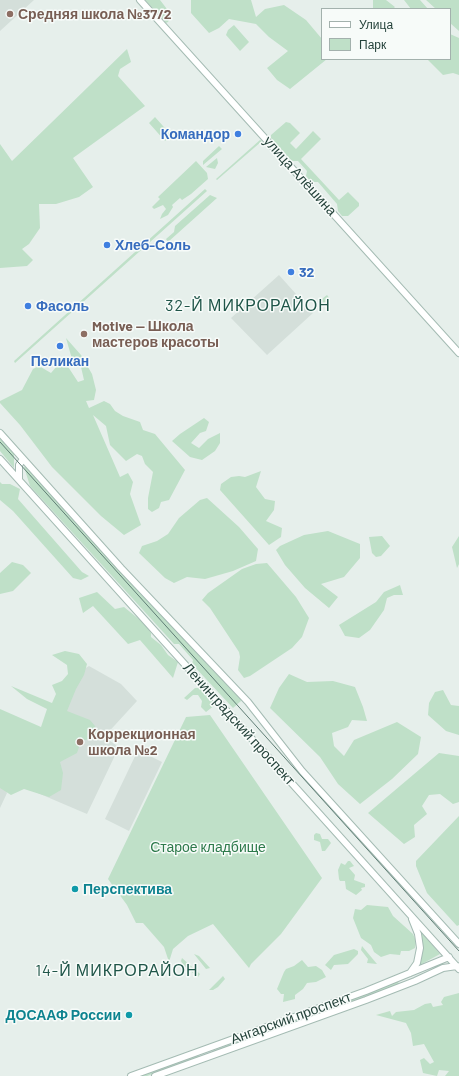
<!DOCTYPE html>
<meta charset="utf-8">
<style>
body{margin:0}
#map{position:relative;width:459px;height:1076px;overflow:hidden;background:#e6efeb;font-family:Barlow,sans-serif}
canvas{display:block}
.legend{position:absolute;left:321px;top:8px;width:130px;height:52px;box-sizing:border-box;background:#f7fbf9;border:1px solid #a3b1ad;margin:0;padding:5px 7px;list-style:none;font-size:12px;color:#24423a}
.legend li{display:flex;align-items:center;gap:8px;height:20px}
.legend b{width:20px;border:1px solid #a3b1ad}
</style>
<div id="map">
<canvas width="459" height="1076"></canvas>
<ul class="legend">
<li><b style="height:5px;background:#fff"></b>Улица</li>
<li><b style="height:11px;background:#bfe0c8"></b>Парк</li>
</ul>
</div>
<script>
const ctx = document.querySelector('canvas').getContext('2d');
ctx.lineJoin = 'round';
function paint(path, color) { ctx.fillStyle = color; ctx.fill(path, 'evenodd'); }
const shape = rows => new Path2D(rows.map(r => 'M' + r).join(''));
function trace(path, color, width, dash) { ctx.strokeStyle = color; ctx.lineWidth = width; ctx.lineCap = dash ? 'butt' : 'round'; ctx.setLineDash(dash || []); ctx.stroke(path); }
function label(font, color, halo, rows, align = 'center') {
  ctx.font = font + ' Barlow,sans-serif'; ctx.lineWidth = 3; ctx.setLineDash([]); ctx.textBaseline = 'middle'; ctx.strokeStyle = halo; ctx.fillStyle = color; for (const [text, x, y, turn = 0] of rows) {
    ctx.save(); ctx.translate(x, y); ctx.rotate((+turn || 0) * Math.PI / 180); ctx.textAlign = isNaN(turn) ? turn : align; if (halo) ctx.strokeText(text, 0, 0); ctx.fillText(text, 0, 0); ctx.restore();
  }
}
const built = shape([
 [0,0,34,0,0,31],
 [279,275,313,313,267,355,231,318],
 [89,666,121,684,137,701,104,737,119,747,87,814,26,788,81,671],
 [138,750,162,762,129,831,105,819],
 [0,778,7,793,0,808]
]);
const green = shape([
 [145,0,160,0,170,13,170,18,168,22,166,23],
 [191,0,251,0,256,17,265,9,284,5,306,20,322,39,322,59,327,59,290,89,277,80,267,68,288,51,269,37,256,24,229,19,219,28,209,33,191,13],
 [373,0,386,0,395,7,393,9,373,9],
 [404,0,420,0,428,9,411,9],
 [426,0,459,0,459,31,450,23,450,9,436,9],
 [234,25,249,42,240,51,226,35,228,30],
 [450,34,459,38,459,75,453,73,443,75,427,59,450,59],
 [127,49,131,62,120,69,118,76,145,106,73,158,93,187,79,197,56,204,39,204,40,228,29,244,22,249,33,260,27,266,0,268,0,144,12,161],
 [155,117,171,135,165,141,149,123],
 [286,122,290,123,300,133,290,143,296,149,313,131,321,139,301,159,339,200,348,192,359,203,359,206,348,216,342,216,338,211,337,204,318,182,311,182,306,176,307,171,298,161,292,161,271,138,271,135],
 [260,140,262,141,217,180,216,179],
 [219,146,222,149,203,165,203,161],
 [217,158,218,163,215,169,206,167],
 [196,161,207,173,208,179,191,194,182,200,180,198,172,205,173,207,168,215,160,219,162,214,166,209,163,205,154,209,152,207,160,199,158,197],
 [205,189,207,191,15,363,14,361],
 [210,195,217,198,168,242,166,239,174,232,175,226],
 [327,295,330,299,322,306,318,302],
 [66,338,81,355,92,374,96,390,94,400,86,401,89,408,104,401,110,404,115,411,123,416,140,422,143,430,155,434,185,470,169,500,161,502,159,508,152,512,148,509,148,498,153,472,145,464,142,456,137,454,126,461,110,445,106,426,93,415,120,477,128,473,133,482,130,494,141,525,124,535,101,516,52,467,20,425,0,403,0,401,22,390,33,369,39,366,51,373,63,359,78,382,84,380,81,367,72,359],
 [204,418,209,422,206,431,200,433,191,443,199,448,208,439,220,433,220,443,215,451,202,460,190,457,172,441,180,434],
 [0,437,14,453,14,468,0,451],
 [26,465,96,545,240,698,241,701,233,708,192,664,193,660,179,644,174,644,30,486,24,467],
 [261,471,256,487,265,499,275,501,274,510,266,521,282,528,281,537,269,545,220,490,221,484,231,477,239,476,245,477],
 [0,482,2,484,10,484,20,489,18,499,82,572,89,576,81,580,73,578,13,511,0,500],
 [207,498,239,527,258,549,256,561,233,571,205,579,187,577,174,583,165,578,139,553,142,546,157,541,168,534,179,518,200,500],
 [328,531,360,544,360,558,344,577,321,584,338,597,329,608,305,588,285,565,276,550,280,546,304,535],
 [382,536,390,546,381,556,376,557,372,553,369,537],
 [459,536,459,564,457,568,452,547],
 [12,562,23,565,31,573,13,591,0,594,0,573],
 [267,563,296,597,309,618,302,637,292,648,250,676,244,678,238,670,240,657,239,652,210,608,202,600,208,593,242,569,256,564],
 [400,585,403,595,394,595,387,598,384,610,370,630,359,638,345,636,339,625,376,602,384,592],
 [97,592,115,609,124,607,145,624,151,633,151,637,161,645,168,655,178,662,173,678,140,640,128,644,93,606,83,613,79,598],
 [65,651,79,654,87,664,84,675,76,689,67,711,90,720,95,726,98,737,81,741,77,753,60,762,63,773,61,790,49,797,24,789,11,795,0,788,0,709,41,727,47,709,27,699,11,686,52,703,56,694,52,685,62,681,68,674,67,665,52,655],
 [289,674,307,682,333,681,355,687,363,707,367,721,352,720,348,727,332,733,334,746,344,756,354,740,397,722,421,737,418,754,392,779,360,804,338,784,320,757,270,708,279,688],
 [195,688,200,688,215,705,206,712,201,707,202,701,198,695,193,695,187,700,184,698],
 [443,690,451,705,459,706,459,735,446,731,428,715,429,703,435,692],
 [210,715,322,878,281,934,251,964,249,968,213,924,188,936,173,949,169,962,164,947,143,923,136,923,127,905,108,879,186,717],
 [439,753,459,756,459,802,453,804,440,794,429,795,422,806,427,814,414,825,415,837,404,844,368,813],
 [459,816,459,925,457,926,427,893,416,866,416,861],
 [316,833,320,834,322,839,328,839,331,843,325,851,322,851,320,842,314,840,314,835],
 [348,861,350,861,354,866,349,868,355,875,354,880,365,884,365,887,361,888,362,890,356,895,346,889,345,881,340,881,339,879,338,870,341,863,345,865],
 [367,905,388,907,393,916,413,934,416,941,415,948,409,951,401,951,400,955,390,954,381,957,374,952,371,945,361,938,353,918,355,909,361,910],
 [421,932,440,954,420,965,423,951],
 [362,946,377,964,367,963,368,959,361,950],
 [354,949,358,951,358,954,348,964,334,965,331,970,325,965,334,955],
 [194,954,199,956,210,968,206,969],
 [182,958,200,974,198,977,184,966,181,961],
 [302,960,308,967,316,966,322,970,326,977,316,982,307,983,303,989,295,995,295,999,283,1002,284,994,281,994,277,989,284,972,286,969,294,966],
 [223,976,225,979,218,987,213,990,209,990],
 [398,981,399,985,212,1052,212,1051],
 [459,993,459,1076,445,1076,449,1071,439,1070,437,1076,423,1073,420,1060,424,1058,430,1064,434,1062,424,1044,413,1046,411,1033,406,1023,376,1015,390,1011,392,1016,396,1012,414,1010,425,1004,431,1003,433,1007,443,1005,441,1002,444,997],
 [198,1055,199,1057,147,1076,140,1076]
]);
const secondary = shape([
 [140,0,459,353],
 [0,433,121,568,248,702,302,771,459,944],
 [0,459,459,969],
 [19,480,19,465,23,459],
 [410,973,417,963,420,948,418,934,412,919],
 [131,1076,366,991,449,957],
 [155,1076,366,1000,415,981,443,968,457,966]
]);
const tram = shape([
 [0,442,459,951]
]);
const markers = [
 [10,14,4,"#8d6e63"],
 [238,134,4,"#3f7fe0"],
 [107,245,4,"#3f7fe0"],
 [291,272,4,"#3f7fe0"],
 [28,306,4,"#3f7fe0"],
 [84,334,4,"#8d6e63"],
 [60,346,4,"#3f7fe0"],
 [80,742,4,"#8d6e63"],
 [75,889,4,"#0f9aa8"],
 [129,1015,4,"#0f9aa8"]
];
const educationNames = [
 ["Средняя школа №37/2",18,14],
 ["Motive — Школа",92,326],
 ["мастеров красоты",92,342],
 ["Коррекционная",88,734],
 ["школа №2",88,750]
];
const shopNames = [
 ["Командор",230,134,"right"],
 ["Хлеб-Соль",115,245],
 ["32",299,272],
 ["Фасоль",36,306],
 ["Пеликан",60,361,"center"]
];
const streetNames = [
 ["улица Алёшина",300,176,48],
 ["Ленинградский проспект",239,724,48],
 ["Ангарский проспект",291,1018,-20]
];
const parkNames = [
 ["Старое кладбище",208,847]
];
const cultureNames = [
 ["Перспектива",83,889],
 ["ДОСААФ России",121,1015,"right"]
];
const quarterNames = [
 ["32-Й МИКРОРАЙОН",248,306],
 ["14-Й МИКРОРАЙОН",117,971]
];
paint(built, '#d4dfda');
paint(green, '#bfe0c8');
trace(secondary, '#a4bbb3', 8);
trace(secondary, '#fff', 6);
trace(tram, '#5f7d75', 1);
for (const [x, y, r, color] of markers) { const dot = new Path2D(); dot.arc(x, y, r, 0, 2 * Math.PI); ctx.fillStyle = color; ctx.fill(dot); trace(dot, '#f7fbf9', 1.5); }
label('bold 14px', '#785e54', '#f7fbf9', educationNames, 'left');
label('bold 14px', '#366cbe', '#f7fbf9', shopNames, 'left');
label('14px', '#24423a', '#f7fbf9', streetNames);
label('14px', '#2d7a4b', '#f7fbf9', parkNames);
label('bold 14px', '#0d838f', '#f7fbf9', cultureNames, 'left');
ctx.letterSpacing = '1px';
label('16px', '#1f5548', '#f7fbf9', quarterNames);
ctx.letterSpacing = '0px';
</script>
